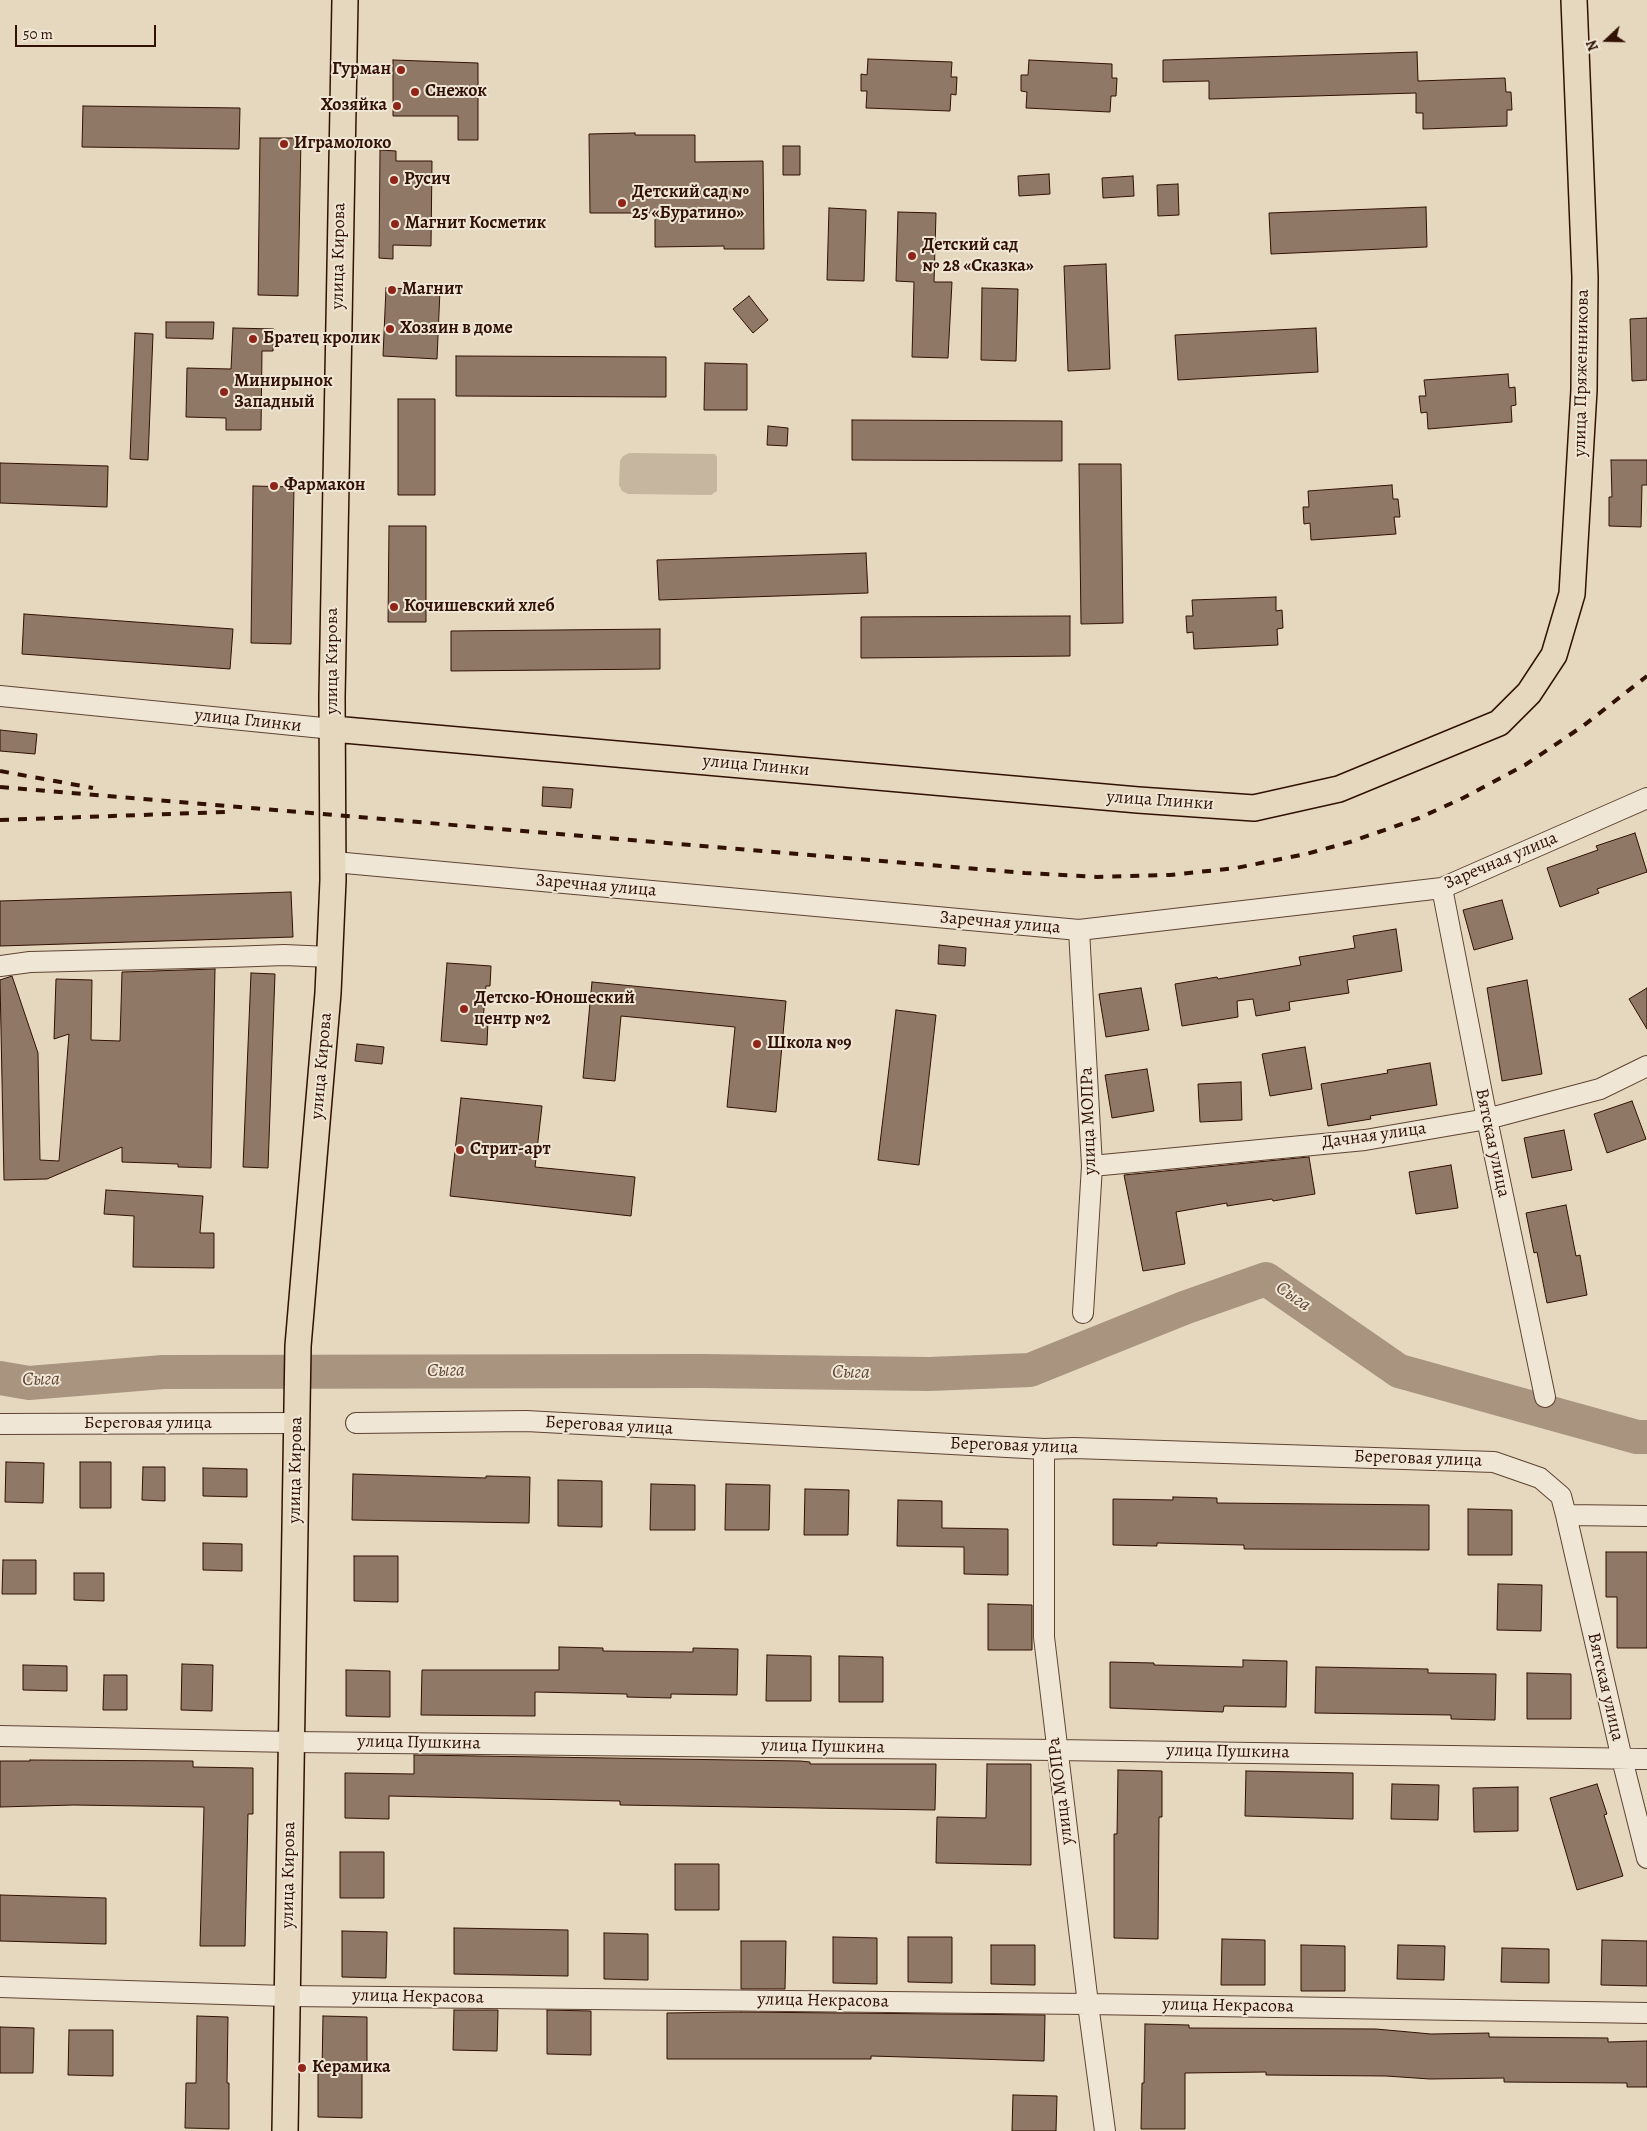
<!DOCTYPE html>
<meta charset="utf-8">
<style>
body{margin:0}
#map{position:relative;width:1647px;height:2131px;overflow:hidden;background:#e6d8bf;font-family:Alegreya,serif}
canvas{display:block}
.north{position:absolute;left:1582px;top:15px;width:50px;height:50px;-webkit-text-stroke:4px #efe6d5;paint-order:stroke;rotate:249deg;font-size:14px;font-weight:700;line-height:20px;text-align:center;color:#311103}
.north::after{content:'';display:block;margin:auto;width:18px;height:22px;background:#311103;clip-path:polygon(50% 0,100% 100%,50% 72%,0 100%)}
.scale{position:absolute;left:15px;top:25px;width:141px;height:22px;box-sizing:border-box;border:2px solid #311103;border-top:0;padding-left:6px;font-size:15px;line-height:18px;white-space:nowrap;color:#311103;-webkit-text-stroke:4px #efe6d5;paint-order:stroke}
</style>
<div id="map">
<canvas width="1647" height="2131"></canvas>
<div class="north">N</div>
<div class="scale">50 m</div>
</div>
<script>
const ctx = document.querySelector('canvas').getContext('2d');
ctx.lineJoin = 'round';
function paint(path, color) { ctx.fillStyle = color; ctx.fill(path, 'evenodd'); }
const shape = rows => new Path2D(rows.map(r => 'M' + r).join(''));
function trace(path, color, width, dash) { ctx.strokeStyle = color; ctx.lineWidth = width; ctx.lineCap = dash ? 'butt' : 'round'; ctx.setLineDash(dash || []); ctx.stroke(path); }
function label(font, color, halo, rows, align = 'center') {
  ctx.font = font + ' Alegreya,serif'; ctx.lineWidth = 4; ctx.setLineDash([]); ctx.textBaseline = 'middle'; ctx.strokeStyle = halo; ctx.fillStyle = color; for (const [text, x, y, turn = 0] of rows) {
    ctx.save(); ctx.translate(x, y); ctx.rotate((+turn || 0) * Math.PI / 180); ctx.textAlign = isNaN(turn) ? turn : align; if (halo) ctx.strokeText(text, 0, 0); ctx.fillText(text, 0, 0); ctx.restore();
  }
}
const green = shape([
 [629,453,715,454,717,457,717,491,711,495,628,494,622,491,619,485,620,461,623,456]
]);
const river = shape([
 [0,1378,29,1383,163,1372,703,1371,929,1374,1030,1370,1184,1308,1266,1279,1399,1371,1637,1437,1647,1437]
]);
const building = shape([
 [1417,52,1418,81,1505,78,1506,92,1511,92,1512,110,1507,110,1507,126,1423,129,1423,113,1416,113,1416,93,1209,99,1209,81,1163,82,1163,60,1417,52],
 [868,59,952,62,951,77,957,77,956,95,951,94,950,111,866,108,867,91,861,91,861,74,867,75,868,59],
 [393,60,478,63,478,140,458,140,458,116,393,116,393,60],
 [1029,60,1112,64,1112,78,1117,78,1116,96,1111,96,1110,112,1026,108,1027,92,1021,91,1021,75,1028,75,1029,60],
 [83,106,240,108,239,149,82,147,83,106],
 [635,133,635,135,695,135,695,162,763,161,764,249,724,249,724,246,655,247,655,213,590,213,589,134,635,133],
 [260,138,301,138,298,296,258,295,260,138],
 [783,146,800,146,800,175,783,175,783,146],
 [380,150,396,151,396,161,432,161,431,246,393,245,393,259,379,258,380,150],
 [1049,174,1050,194,1019,196,1018,176,1049,174],
 [1133,176,1134,196,1103,198,1102,178,1133,176],
 [1178,184,1179,215,1158,216,1157,185,1178,184],
 [1426,207,1427,247,1271,254,1269,213,1426,207],
 [829,208,866,210,864,281,827,280,829,208],
 [898,212,936,213,934,282,952,282,948,358,912,357,914,282,896,281,898,212],
 [1106,264,1110,369,1068,371,1064,266,1106,264],
 [386,288,440,290,437,359,383,356,386,288],
 [982,288,1018,289,1016,361,981,360,982,288],
 [749,296,768,320,753,333,733,309,749,296],
 [1647,318,1647,380,1632,381,1630,319,1647,318],
 [166,322,214,322,213,339,166,338,166,322],
 [233,328,274,329,273,351,262,351,261,430,226,430,226,418,186,417,187,368,231,369,233,328],
 [1316,328,1318,372,1178,380,1175,335,1316,328],
 [135,333,153,334,148,460,130,459,135,333],
 [456,356,666,357,666,397,456,396,456,356],
 [705,363,747,364,747,410,704,410,705,363],
 [1508,374,1509,388,1515,387,1516,405,1511,406,1512,422,1428,429,1427,412,1421,413,1419,396,1426,396,1424,380,1508,374],
 [398,399,435,399,435,495,398,495,398,399],
 [852,420,1062,421,1062,461,852,460,852,420],
 [768,426,788,428,787,446,767,445,768,426],
 [1611,460,1647,460,1647,485,1642,485,1641,527,1609,526,1609,497,1612,497,1611,460],
 [0,463,108,466,107,507,0,503,0,463],
 [1079,464,1121,464,1123,623,1081,624,1079,464],
 [1392,485,1393,499,1398,499,1400,517,1394,517,1396,534,1311,540,1310,523,1304,524,1303,507,1309,507,1308,491,1392,485],
 [253,486,294,487,291,644,251,643,253,486],
 [389,526,426,526,426,622,388,622,389,526],
 [866,553,868,593,659,600,657,560,866,553],
 [1276,597,1276,611,1282,610,1283,628,1277,629,1278,645,1194,649,1193,632,1187,633,1186,616,1193,616,1192,600,1276,597],
 [24,614,233,629,230,669,22,654,24,614],
 [1070,616,1070,656,861,658,861,617,1070,616],
 [660,629,660,669,451,671,451,631,660,629],
 [0,730,37,734,35,754,0,751,0,730],
 [543,787,573,789,571,808,542,806,543,787],
 [1635,833,1647,872,1597,889,1599,893,1560,907,1547,868,1598,850,1596,846,1635,833],
 [291,892,293,937,0,946,0,901,291,892],
 [1502,900,1513,939,1474,950,1463,910,1502,900],
 [1396,929,1402,971,1347,980,1349,993,1289,1002,1290,1010,1256,1016,1253,999,1237,1001,1238,1017,1182,1026,1175,984,1217,977,1218,979,1301,965,1299,957,1355,948,1353,936,1396,929],
 [939,945,966,948,965,966,938,964,939,945],
 [447,963,491,966,490,986,486,986,483,1020,488,1020,487,1045,441,1041,447,963],
 [215,969,211,1168,178,1167,178,1164,122,1162,122,1147,47,1179,4,1180,0,980,12,976,38,1053,40,1160,59,1161,69,1034,54,1039,56,979,92,980,91,1040,120,1041,122,972,215,969],
 [251,973,275,974,268,1168,243,1167,251,973],
 [1527,980,1542,1074,1502,1081,1487,988,1527,980],
 [592,982,786,1001,776,1112,727,1107,735,1027,621,1016,615,1081,583,1078,592,982],
 [1141,988,1149,1030,1106,1037,1099,994,1141,988],
 [1647,988,1647,1029,1629,999,1647,988],
 [896,1010,936,1015,919,1165,878,1160,896,1010],
 [357,1044,384,1047,382,1064,355,1061,357,1044],
 [1305,1047,1312,1089,1270,1096,1262,1054,1305,1047],
 [1430,1063,1437,1105,1370,1116,1371,1119,1328,1126,1321,1084,1388,1073,1387,1070,1430,1063],
 [1147,1069,1154,1111,1112,1118,1105,1075,1147,1069],
 [1241,1082,1242,1120,1200,1122,1198,1084,1241,1082],
 [461,1098,542,1106,535,1167,635,1177,631,1216,450,1196,461,1098],
 [1632,1101,1646,1139,1607,1153,1594,1114,1632,1101],
 [1564,1130,1572,1170,1532,1178,1524,1138,1564,1130],
 [1309,1157,1315,1194,1273,1201,1272,1199,1227,1206,1227,1203,1176,1212,1185,1264,1143,1271,1124,1175,1309,1157],
 [1451,1165,1458,1208,1416,1214,1409,1172,1451,1165],
 [106,1190,203,1196,200,1233,214,1233,214,1268,133,1267,134,1216,104,1214,106,1190],
 [1566,1205,1576,1256,1580,1255,1587,1295,1547,1303,1537,1252,1534,1253,1526,1213,1566,1205],
 [6,1462,44,1463,43,1503,5,1502,6,1462],
 [80,1462,111,1462,111,1508,80,1508,80,1462],
 [143,1467,165,1467,165,1501,142,1500,143,1467],
 [203,1468,247,1469,247,1497,203,1496,203,1468],
 [353,1474,486,1478,486,1476,530,1477,529,1523,352,1520,353,1474],
 [558,1480,602,1481,602,1527,558,1526,558,1480],
 [651,1484,695,1485,695,1530,650,1530,651,1484],
 [726,1484,770,1485,769,1530,725,1530,726,1484],
 [805,1489,849,1490,848,1535,804,1535,805,1489],
 [1173,1497,1217,1498,1217,1503,1429,1505,1429,1550,1244,1549,1244,1545,1157,1543,1157,1546,1113,1545,1113,1499,1173,1500,1173,1497],
 [898,1500,942,1501,942,1528,1008,1529,1008,1575,964,1574,964,1547,897,1546,898,1500],
 [1468,1509,1512,1510,1512,1555,1468,1555,1468,1509],
 [203,1543,242,1544,242,1571,203,1570,203,1543],
 [1606,1552,1647,1552,1647,1648,1617,1648,1617,1597,1606,1597,1606,1552],
 [354,1556,398,1556,398,1602,354,1601,354,1556],
 [3,1560,36,1560,36,1594,2,1594,3,1560],
 [74,1573,104,1573,104,1601,74,1600,74,1573],
 [1498,1584,1542,1585,1541,1631,1497,1630,1498,1584],
 [988,1604,1032,1605,1032,1650,988,1650,988,1604],
 [559,1647,603,1648,603,1651,693,1652,693,1648,738,1649,737,1695,671,1694,671,1698,627,1697,627,1694,535,1692,535,1716,421,1715,422,1670,559,1670,559,1647],
 [767,1655,811,1656,811,1701,766,1701,767,1655],
 [839,1656,883,1657,883,1702,839,1702,839,1656],
 [1243,1660,1287,1661,1286,1707,1224,1706,1223,1712,1110,1708,1110,1662,1154,1663,1154,1665,1243,1667,1243,1660],
 [182,1664,213,1665,212,1711,181,1710,182,1664],
 [23,1665,67,1666,67,1691,23,1690,23,1665],
 [1316,1667,1428,1669,1428,1673,1496,1674,1495,1720,1451,1719,1451,1715,1315,1713,1316,1667],
 [346,1670,390,1671,390,1717,346,1716,346,1670],
 [1527,1673,1571,1674,1571,1719,1527,1719,1527,1673],
 [104,1675,127,1675,127,1710,103,1710,104,1675],
 [414,1755,800,1761,810,1762,810,1764,936,1764,935,1810,620,1805,620,1801,389,1796,389,1819,345,1818,345,1773,414,1774,414,1755],
 [30,1760,193,1761,193,1767,253,1768,253,1814,248,1814,245,1946,200,1946,204,1807,74,1805,0,1807,0,1761,30,1761,30,1760],
 [987,1764,1031,1764,1031,1865,936,1863,937,1817,986,1818,987,1764],
 [1118,1770,1162,1771,1162,1817,1159,1817,1158,1939,1114,1938,1114,1834,1117,1834,1118,1770],
 [1246,1771,1353,1773,1353,1819,1245,1816,1246,1771],
 [1392,1784,1439,1785,1438,1820,1391,1819,1392,1784],
 [1597,1784,1607,1814,1604,1815,1623,1876,1577,1890,1550,1798,1597,1784],
 [1518,1787,1518,1831,1474,1832,1473,1788,1518,1787],
 [340,1852,384,1852,384,1898,340,1898,340,1852],
 [675,1864,719,1864,719,1910,675,1910,675,1864],
 [0,1895,106,1898,106,1944,0,1941,0,1895],
 [454,1928,568,1930,568,1976,454,1974,454,1928],
 [342,1931,387,1932,386,1978,342,1977,342,1931],
 [604,1933,648,1934,648,1980,604,1979,604,1933],
 [833,1937,877,1938,877,1984,833,1983,833,1937],
 [908,1937,952,1937,952,1983,908,1982,908,1937],
 [1222,1939,1265,1940,1265,1985,1221,1985,1222,1939],
 [1602,1940,1647,1941,1647,1986,1601,1985,1602,1940],
 [741,1941,786,1941,785,1989,741,1989,741,1941],
 [991,1945,1035,1945,1035,1985,991,1984,991,1945],
 [1301,1945,1345,1946,1345,1991,1301,1991,1301,1945],
 [1398,1945,1445,1946,1444,1980,1397,1979,1398,1945],
 [1502,1948,1549,1949,1549,1983,1501,1982,1502,1948],
 [454,2010,498,2010,497,2051,453,2050,454,2010],
 [547,2010,591,2011,591,2055,547,2054,547,2010],
 [741,2012,1045,2015,1044,2061,871,2056,871,2059,667,2059,667,2013,741,2012],
 [197,2016,228,2017,227,2083,229,2083,229,2129,185,2128,186,2083,196,2083,197,2016],
 [323,2016,367,2017,367,2063,362,2063,362,2118,318,2117,318,2071,322,2071,323,2016],
 [1145,2024,1189,2025,1189,2028,1376,2029,1431,2034,1489,2033,1489,2037,1608,2038,1608,2042,1647,2041,1647,2087,1627,2087,1627,2083,1504,2082,1504,2078,1430,2079,1386,2076,1266,2075,1266,2072,1185,2073,1185,2129,1141,2129,1142,2083,1144,2083,1145,2024],
 [0,2027,34,2028,33,2073,0,2073,0,2027],
 [69,2030,113,2030,113,2076,68,2075,69,2030],
 [1013,2095,1057,2096,1056,2131,1012,2131,1013,2095]
]);
const minor = shape([
 [0,696,333,729],
 [334,862,1079,930,1442,888,1647,798],
 [1442,888,1487,1119,1545,1397],
 [1079,930,1092,1166,1083,1313],
 [0,966,30,962,230,957,284,955,330,957],
 [1092,1166,1365,1140,1487,1119,1600,1089,1647,1066],
 [356,1423,526,1421,1044,1449,1074,1448,1494,1462,1540,1478,1561,1496,1566,1515,1647,1516],
 [0,1424,297,1423],
 [1044,1449,1044,1637,1088,2004,1105,2131],
 [1566,1515,1622,1759,1647,1858],
 [0,1736,292,1742,1056,1750,1647,1759],
 [0,1987,286,1996,1088,2004,1647,2013]
]);
const major = shape([
 [333,729,1138,800,1254,808,1339,789,1499,723,1529,693,1554,655,1572,594,1584,390,1585,277,1574,0],
 [285,2131,298,1346,328,993,333,880,332,697,345,0]
]);
const rail = shape([
 [0,771,93,788],
 [0,787,1025,873,1097,877,1170,875,1236,868,1306,854,1350,842,1419,818,1463,798,1525,765,1583,726,1647,676],
 [0,820,225,812]
]);
const markers = [
 [401,70,5,"#8f2418"],
 [415,92,5,"#8f2418"],
 [397,106,5,"#8f2418"],
 [284,144,5,"#8f2418"],
 [394,180,5,"#8f2418"],
 [622,203,5,"#8f2418"],
 [395,224,5,"#8f2418"],
 [912,256,5,"#8f2418"],
 [392,290,5,"#8f2418"],
 [390,329,5,"#8f2418"],
 [253,339,5,"#8f2418"],
 [224,392,5,"#8f2418"],
 [274,486,5,"#8f2418"],
 [394,607,5,"#8f2418"],
 [464,1009,5,"#8f2418"],
 [757,1044,5,"#8f2418"],
 [460,1150,5,"#8f2418"],
 [302,2068,5,"#8f2418"]
];
const poiNames = [
 ["Гурман",391,70,"right"],
 ["Снежок",425,92],
 ["Хозяйка",387,106,"right"],
 ["Играмолоко",294,144],
 ["Русич",404,180],
 ["Детский сад №",632,193],
 ["25 «Буратино»",632,214],
 ["Магнит Косметик",405,224],
 ["Детский сад",922,246],
 ["№ 28 «Сказка»",922,267],
 ["Магнит",402,290],
 ["Хозяин в доме",400,329],
 ["Братец кролик",263,339],
 ["Минирынок",234,382],
 ["Западный",234,403],
 ["Фармакон",284,486],
 ["Кочишевский хлеб",404,607],
 ["Детско-Юношеский",474,999],
 ["центр №2",474,1020],
 ["Школа №9",767,1044],
 ["Стрит-арт",470,1150],
 ["Керамика",312,2068]
];
const streetNames = [
 ["улица Кирова",339,256,-89],
 ["улица Пряженникова",1582,373,-89],
 ["улица Кирова",333,661,-90],
 ["улица Глинки",248,721,6],
 ["улица Глинки",756,766,5],
 ["улица Глинки",1160,801,4],
 ["Заречная улица",1501,861,-23],
 ["Заречная улица",596,886,5],
 ["Заречная улица",1000,923,5],
 ["улица Кирова",322,1066,-85],
 ["улица МОПРа",1089,1121,-92],
 ["Дачная улица",1374,1136,-8],
 ["Вятская улица",1492,1143,78],
 ["Береговая улица",148,1424],
 ["Береговая улица",609,1426,3],
 ["Береговая улица",1014,1446,2],
 ["Береговая улица",1418,1459,2],
 ["улица Кирова",296,1470,-89],
 ["Вятская улица",1605,1687,77],
 ["улица Пушкина",419,1743,1],
 ["улица Пушкина",823,1747,1],
 ["улица Пушкина",1228,1752,1],
 ["улица МОПРа",1061,1791,-97],
 ["улица Кирова",289,1875,-89],
 ["улица Некрасова",418,1997,1],
 ["улица Некрасова",823,2001,1],
 ["улица Некрасова",1228,2006,1]
];
const waterNames = [
 ["Сыга",1293,1297,35],
 ["Сыга",446,1371],
 ["Сыга",851,1373,1],
 ["Сыга",41,1380,-1]
];
paint(green, '#c7b69f');
trace(river, '#a8947f', 34);
paint(building, '#8f7865');
trace(building, '#311103', 1);
trace(minor, '#5e4332', 22);
trace(major, '#311103', 28);
trace(minor, '#efe6d5', 20);
trace(major, '#e6d8bf', 25);
trace(rail, '#311103', 4, [9, 9]);
for (const [x, y, r, color] of markers) { const dot = new Path2D(); dot.arc(x, y, r, 0, 2 * Math.PI); ctx.fillStyle = color; ctx.fill(dot); trace(dot, '#efe6d5', 2); }
label('bold 18px', '#311103', '#efe6d5', poiNames, 'left');
label('18px', '#311103', '#efe6d5', streetNames);
label('italic 19px', '#614535', '#efe6d5', waterNames);
</script>
